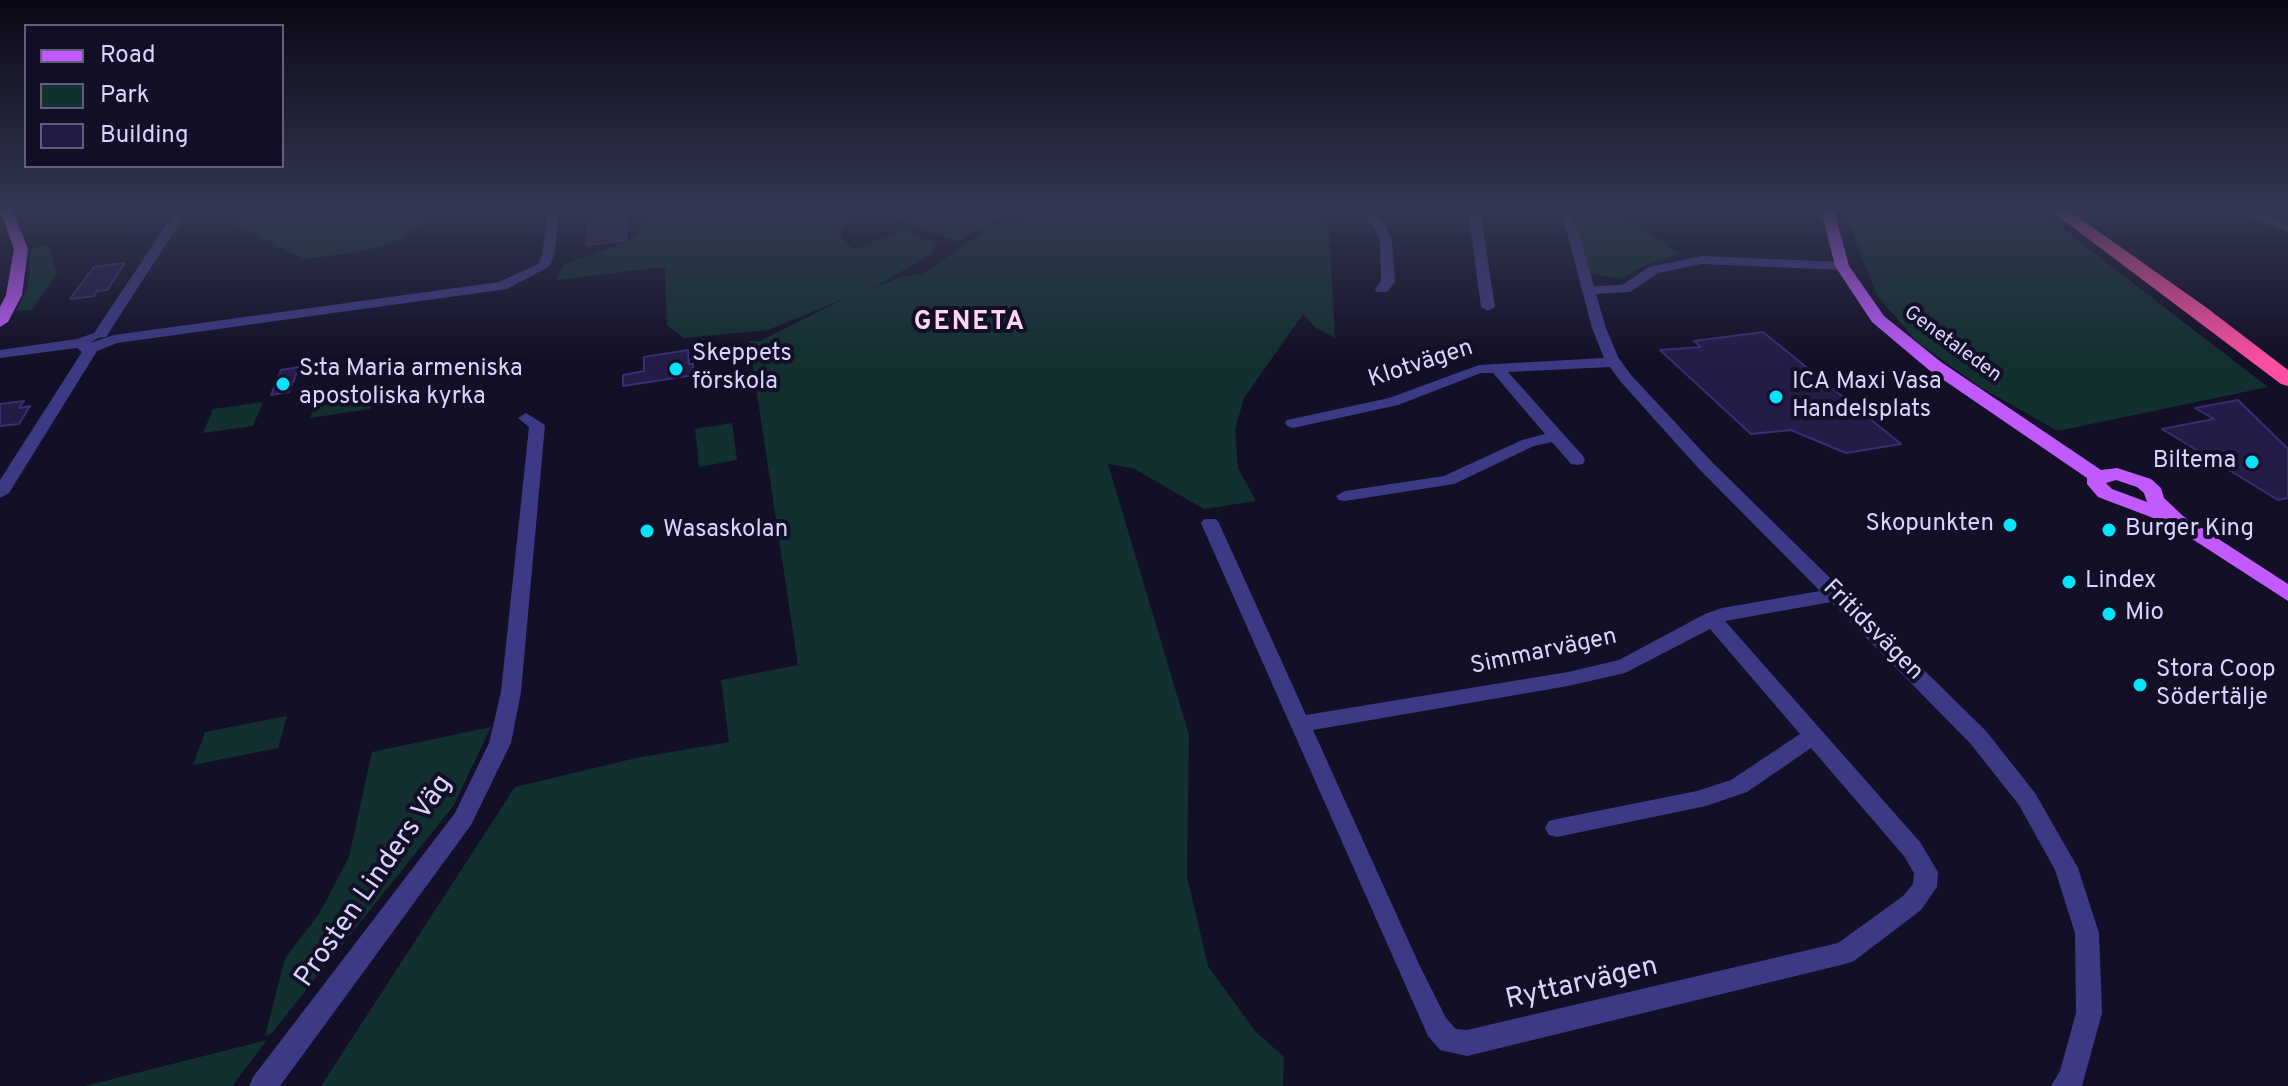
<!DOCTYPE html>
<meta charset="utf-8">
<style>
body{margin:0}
#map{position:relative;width:2288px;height:1086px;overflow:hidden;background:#130f26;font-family:Overpass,sans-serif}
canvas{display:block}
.legend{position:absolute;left:24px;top:24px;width:260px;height:144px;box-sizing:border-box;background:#130f26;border:2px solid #625e7d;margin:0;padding:10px 14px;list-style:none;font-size:24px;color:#d9d4ff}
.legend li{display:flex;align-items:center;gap:16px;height:40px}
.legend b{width:40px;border:2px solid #625e7d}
</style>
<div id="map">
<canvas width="2288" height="1086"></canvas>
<ul class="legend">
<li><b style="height:10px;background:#c25bff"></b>Road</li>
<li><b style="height:22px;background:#12302f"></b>Park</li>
<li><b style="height:22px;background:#241b47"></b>Building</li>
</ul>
</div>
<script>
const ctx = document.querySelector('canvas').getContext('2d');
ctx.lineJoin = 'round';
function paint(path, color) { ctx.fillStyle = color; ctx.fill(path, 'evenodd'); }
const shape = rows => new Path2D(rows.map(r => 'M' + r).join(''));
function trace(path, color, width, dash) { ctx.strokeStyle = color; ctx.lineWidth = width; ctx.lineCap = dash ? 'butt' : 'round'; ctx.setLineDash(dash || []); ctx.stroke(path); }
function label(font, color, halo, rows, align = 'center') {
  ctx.font = font + ' Overpass,sans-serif'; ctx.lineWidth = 8; ctx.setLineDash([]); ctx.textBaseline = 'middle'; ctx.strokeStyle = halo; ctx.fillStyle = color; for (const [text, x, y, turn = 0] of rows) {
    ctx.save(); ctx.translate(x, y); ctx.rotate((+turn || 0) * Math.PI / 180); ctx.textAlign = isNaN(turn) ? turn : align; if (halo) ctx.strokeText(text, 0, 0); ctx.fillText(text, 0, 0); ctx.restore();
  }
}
const green = shape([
 [238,210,429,210,425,222,397,242,360,252,303,259,234,225],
 [633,210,840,210,852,218,841,230,844,242,854,249,905,230,935,243,933,253,873,288,901,277,922,274,994,225,1070,210,1312,210,1329,228,1335,338,1316,328,1303,314,1244,398,1235,429,1238,468,1256,501,1204,509,1133,468,1108,464,1189,735,1187,876,1208,966,1255,1031,1284,1057,1283,1086,321,1086,515,787,636,758,729,742,721,680,798,665,749,341,760,341,846,298,768,330,684,338,667,326,665,267,556,280,564,264,626,242,636,235,644,221,639,212],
 [878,210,906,210,927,218,948,210,1049,210,991,222,957,242],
 [1567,210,1617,210,1618,213,1680,254,1648,264,1621,278,1585,273],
 [1843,210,2038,210,2268,387,2058,431,1980,387,1917,342,1877,295],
 [48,245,57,273,32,310,16,311,28,287,31,249],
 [375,392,370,409,310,418,317,400],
 [263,402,253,426,203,433,213,409],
 [732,423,737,460,699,467,695,429],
 [287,716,278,748,193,765,205,732],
 [491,727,454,805,271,1034,265,1036,285,958,319,914,349,857,372,752],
 [267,1040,232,1086,85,1086]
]);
const building = shape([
 [626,215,626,240,587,245,589,220,626,215],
 [125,263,107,290,97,291,94,296,70,299,94,267,125,263],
 [1763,332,1885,431,1901,444,1846,453,1791,430,1751,434,1660,350,1701,347,1694,341,1763,332],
 [688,350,689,364,693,364,694,375,623,386,623,375,644,371,644,357,688,350],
 [299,367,289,392,271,395,281,370,299,367],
 [2238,400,2288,449,2288,498,2278,500,2162,429,2214,419,2195,408,2238,400],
 [24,401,19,408,30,406,19,424,0,426,0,404,24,401]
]);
const minor = shape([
 [176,210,188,210,106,337,98,338,90,343,114,335,499,282,538,264,542,255,548,210,560,210,554,255,550,266,507,289,117,343,97,351,9,493,0,498,0,480,82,352,77,348,0,358,0,350,77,339,94,333,176,210],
 [1360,210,1372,210,1386,226,1392,240,1395,282,1387,292,1377,292,1375,289,1381,281,1380,240,1374,227,1360,210],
 [1468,210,1480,210,1495,307,1488,311,1481,307,1468,210],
 [1557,210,1569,210,1579,233,1594,286,1622,285,1649,267,1702,256,1842,262,1849,266,1842,270,1702,264,1658,273,1630,292,1596,294,1606,328,1618,357,1631,375,1712,462,1986,731,2035,793,2078,868,2099,933,2102,1013,2082,1086,2051,1086,2060,1071,2076,1013,2075,933,2055,870,2019,805,1970,743,1831,602,1725,621,1920,842,1938,872,1937,887,1921,910,1854,961,1845,964,1467,1056,1440,1050,1428,1036,1201,523,1204,519,1216,519,1219,523,1306,715,1568,672,1619,660,1705,614,1722,608,1820,591,1700,470,1620,381,1610,367,1508,372,1583,456,1585,460,1583,464,1577,465,1571,464,1552,442,1534,446,1454,484,1345,501,1339,500,1336,496,1345,491,1444,476,1522,440,1545,434,1493,373,1481,373,1398,405,1293,428,1287,426,1285,423,1287,420,1389,398,1479,365,1604,358,1592,328,1567,233,1557,210],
 [1710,629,1800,734,1731,780,1697,791,1557,819,1549,821,1545,828,1549,835,1557,837,1706,806,1747,792,1811,748,1904,856,1914,873,1913,884,1903,896,1838,943,1467,1030,1456,1029,1446,1018,1418,962,1313,730,1568,686,1625,673,1710,629],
 [2233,210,2249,210,2288,224,2288,232,2233,210],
 [526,413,545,425,521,692,511,743,471,825,280,1086,249,1086,253,1077,455,813,489,743,501,692,529,427,518,418,526,413]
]);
const major = shape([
 [0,210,12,210,28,249,22,295,8,322,0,327,0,307,6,295,14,249,0,210],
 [1821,210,1834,210,1849,266,1884,316,1941,362,2101,470,2117,468,2151,479,2161,488,2164,498,2183,516,2288,584,2288,601,2169,524,2098,497,2087,484,2087,478,1929,370,1872,322,1835,266,1821,210],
 [2116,480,2137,487,2144,493,2147,502,2112,489,2106,483,2116,480]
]);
const highway = shape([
 [2050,210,2068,210,2207,308,2288,370,2288,386,2281,384,2050,210]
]);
const markers = [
 [676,369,8,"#00e5ff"],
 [283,384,8,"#00e5ff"],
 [1776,397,8,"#00e5ff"],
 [2252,462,8,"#00e5ff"],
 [2010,525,8,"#00e5ff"],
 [2109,530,8,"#00e5ff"],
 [647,531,8,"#00e5ff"],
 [2069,582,8,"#00e5ff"],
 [2109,614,8,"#00e5ff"],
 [2140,685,8,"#00e5ff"]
];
const farStreetnames = [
 ["Genetaleden",1952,345,36]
];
const poiNames = [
 ["Skeppets",692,355],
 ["förskola",692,383],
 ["S:ta Maria armeniska",299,370],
 ["apostoliska kyrka",299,398],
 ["ICA Maxi Vasa",1792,383],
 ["Handelsplats",1792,411],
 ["Biltema",2236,462,"right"],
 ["Skopunkten",1994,525,"right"],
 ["Burger King",2125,530],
 ["Wasaskolan",663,531],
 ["Lindex",2085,582],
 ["Mio",2125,614],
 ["Stora Coop",2156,671],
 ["Södertälje",2156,699]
];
const streetNames = [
 ["Klotvägen",1421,365,-18],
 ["Fritidsvägen",1872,631,45],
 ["Simmarvägen",1544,653,-12]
];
const farDistrictnames = [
 ["GENETA",970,324]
];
const nearStreetnames = [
 ["Prosten Linders Väg",375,882,-55],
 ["Ryttarvägen",1582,985,-13]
];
paint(green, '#12302f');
paint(building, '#241b47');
trace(building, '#3b2d73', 2);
paint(minor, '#3d3a85');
paint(major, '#c25bff');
paint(highway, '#ff4fa3');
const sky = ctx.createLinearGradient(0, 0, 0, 362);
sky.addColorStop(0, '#0a0815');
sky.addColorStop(0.58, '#333752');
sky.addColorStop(1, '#33375200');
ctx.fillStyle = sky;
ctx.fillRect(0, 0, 2288, 362);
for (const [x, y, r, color] of markers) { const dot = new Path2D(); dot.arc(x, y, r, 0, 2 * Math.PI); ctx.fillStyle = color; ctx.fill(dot); trace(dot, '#130f26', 3); }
label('20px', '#d9d4ff', '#130f26', farStreetnames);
label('24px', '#d9d4ff', '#130f26', poiNames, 'left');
label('24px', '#d9d4ff', '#130f26', streetNames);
ctx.letterSpacing = '2px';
label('bold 26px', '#ffd6f0', '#130f26', farDistrictnames);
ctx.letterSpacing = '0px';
label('28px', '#d9d4ff', '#130f26', nearStreetnames);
</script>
